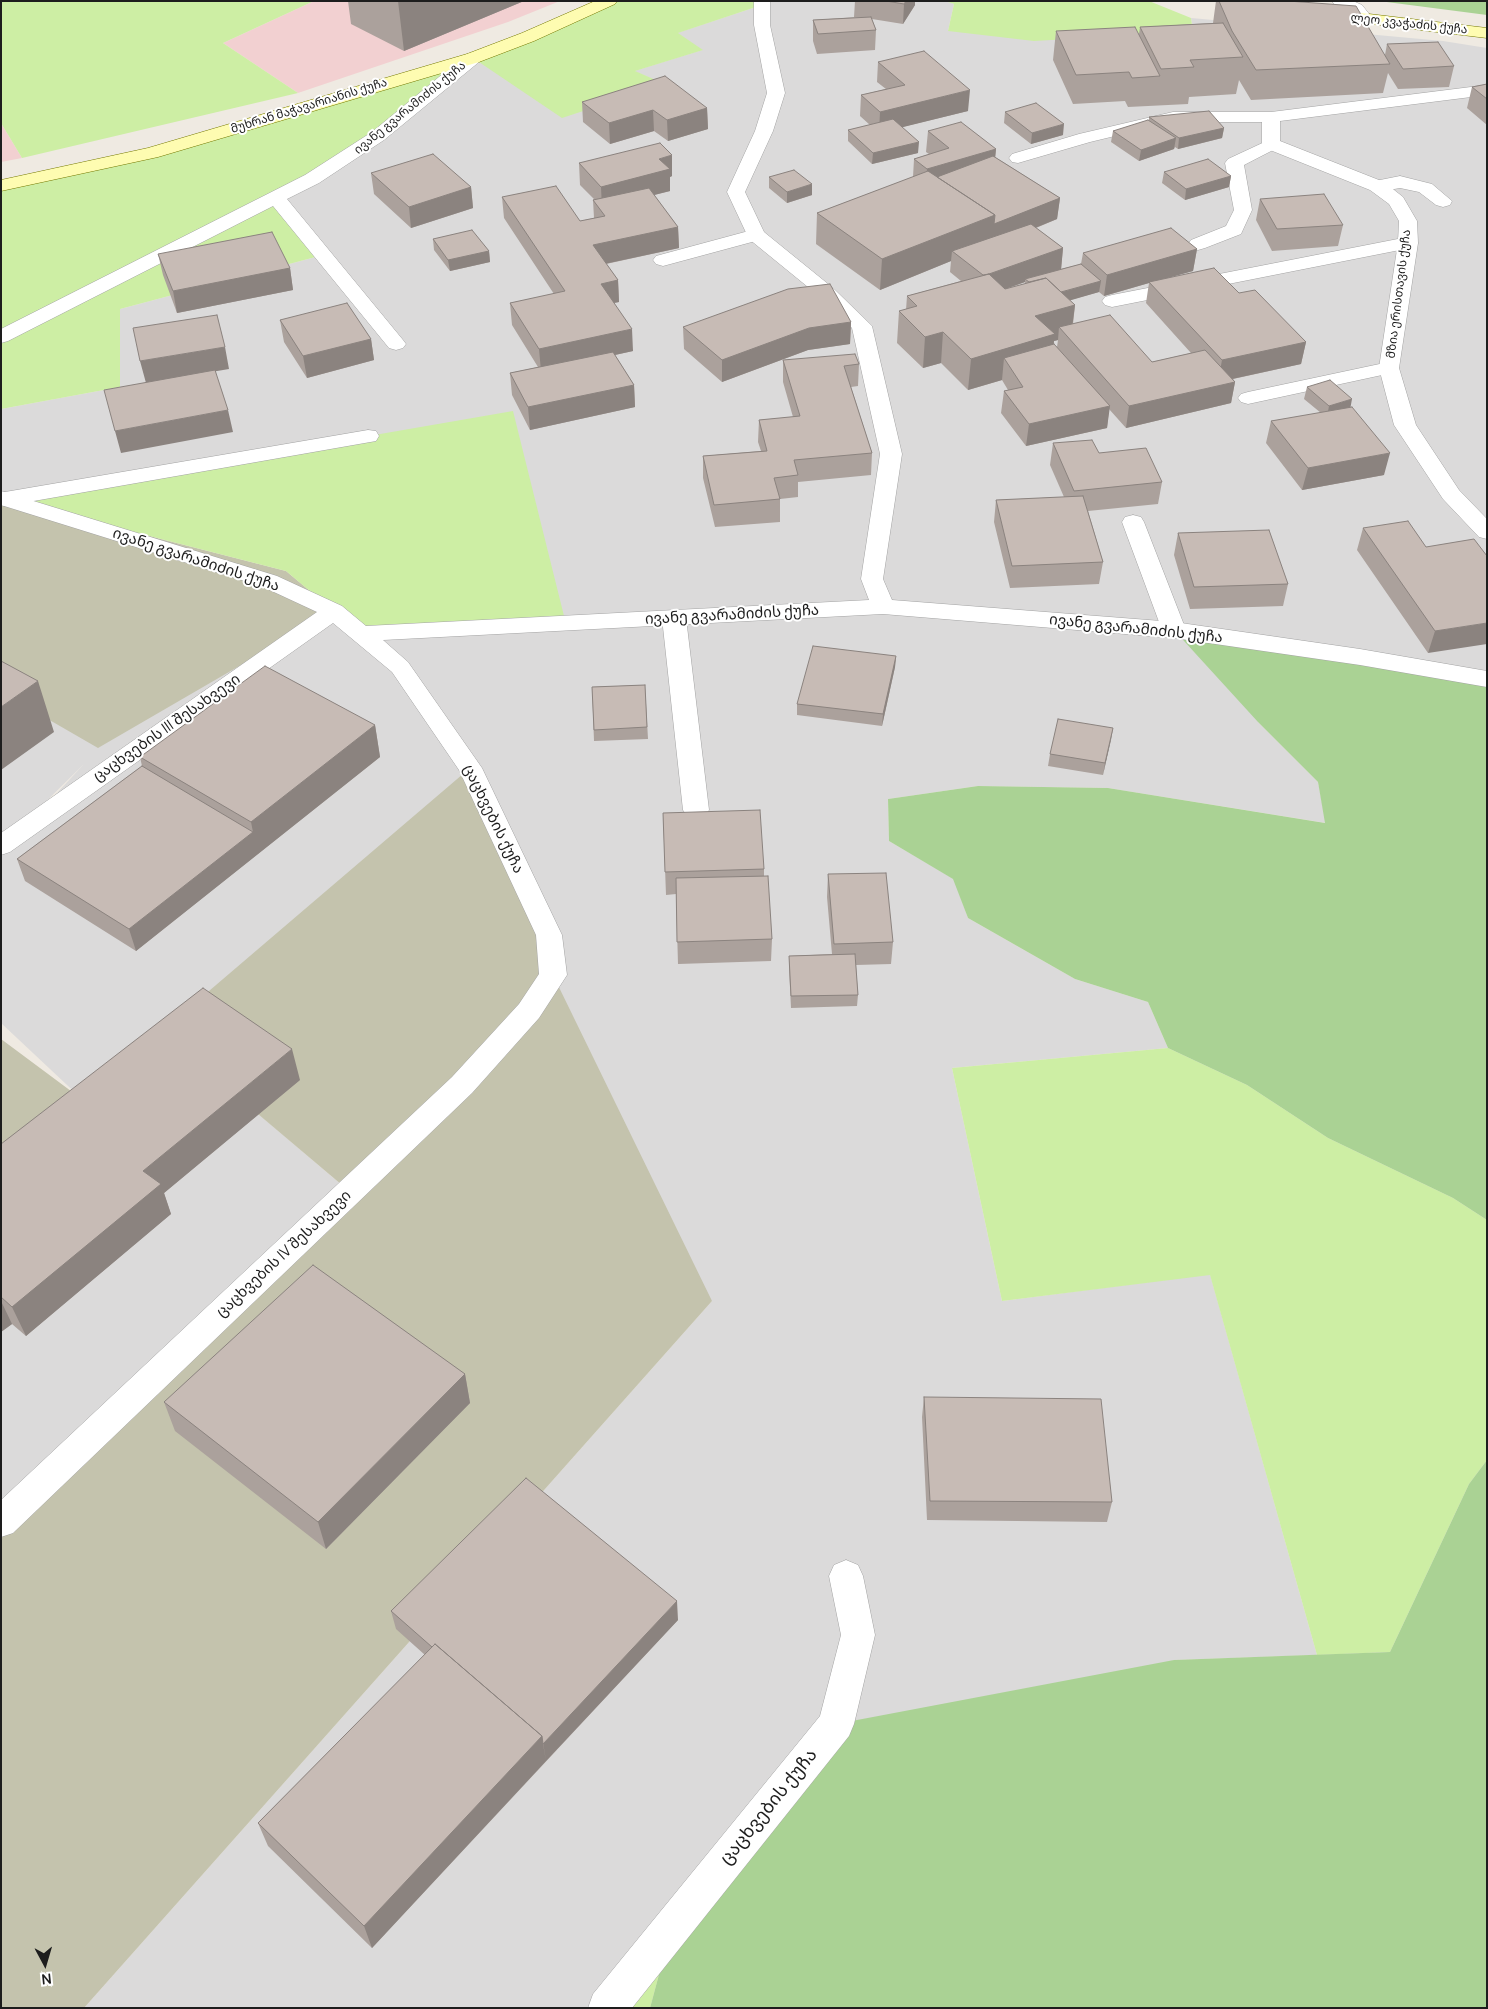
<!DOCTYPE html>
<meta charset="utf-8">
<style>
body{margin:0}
#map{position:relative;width:1488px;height:2009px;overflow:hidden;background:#efeae2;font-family:Manrope,sans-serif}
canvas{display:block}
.frame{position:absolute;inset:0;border:2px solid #1d1d1d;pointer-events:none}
.north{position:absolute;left:20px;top:1939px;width:50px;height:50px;-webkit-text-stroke:4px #fff;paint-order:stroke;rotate:174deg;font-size:14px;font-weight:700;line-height:20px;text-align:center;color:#1d1d1d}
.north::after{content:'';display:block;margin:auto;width:18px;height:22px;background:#1d1d1d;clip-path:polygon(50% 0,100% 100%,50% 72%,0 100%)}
</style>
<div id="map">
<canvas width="1488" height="2009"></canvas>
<div class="frame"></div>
<div class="north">N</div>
</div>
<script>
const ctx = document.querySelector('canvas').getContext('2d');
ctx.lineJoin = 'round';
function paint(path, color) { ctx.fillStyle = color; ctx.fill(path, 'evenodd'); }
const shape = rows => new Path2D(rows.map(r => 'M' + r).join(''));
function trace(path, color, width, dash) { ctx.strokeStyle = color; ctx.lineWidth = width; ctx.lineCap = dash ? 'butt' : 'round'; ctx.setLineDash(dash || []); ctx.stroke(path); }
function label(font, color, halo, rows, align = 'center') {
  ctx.font = font + ' Manrope,"Noto Sans Georgian",sans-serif'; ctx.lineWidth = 4; ctx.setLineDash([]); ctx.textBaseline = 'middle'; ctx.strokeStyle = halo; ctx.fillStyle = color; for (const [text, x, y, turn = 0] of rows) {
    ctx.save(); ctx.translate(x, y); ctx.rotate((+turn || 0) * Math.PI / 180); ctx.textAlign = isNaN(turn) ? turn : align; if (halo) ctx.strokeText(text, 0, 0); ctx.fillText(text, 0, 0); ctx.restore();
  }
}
const residential = shape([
 [762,1,945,1,954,4,948,31,1193,32,1191,18,1443,41,1487,48,1487,678,1258,722,1318,782,1326,823,1108,788,978,786,888,799,889,841,954,879,968,918,1075,979,1148,1002,1168,1048,952,1068,1002,1301,1210,1274,1317,1655,1174,1660,607,2008,84,2008,712,1301,162,1032,350,1192,1,1501,1,1164,83,1100,1,1023,1,853,84,764,1,846,1,692,334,611,566,624,1,498,1,409,120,387,120,309,323,255,276,197,473,58,664,84,634,71,702,50,677,33,762,5]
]);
const commercial = shape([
 [314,1,560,1,508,22,298,93,223,43],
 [1,123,22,158,1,162]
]);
const construction = shape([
 [1,498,286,571,334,611,98,748,1,692],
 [470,768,553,975,712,1301,84,2008,1,2008,1,1501,349,1191,161,1032],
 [1,1039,83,1100,1,1164]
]);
const grass = shape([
 [1,1,314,1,223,43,298,93,22,158,1,123],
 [617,1,762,1,762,5,678,33,703,50,635,71,665,84,562,118,473,58,378,136,276,197,323,255,120,309,120,387,1,409,1,186,152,153,473,58],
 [945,1,1149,1,1191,18,1193,32,1034,41,948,31,954,4],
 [513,411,566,624,361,634,286,571,5,499],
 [1168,1048,1247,1085,1328,1138,1453,1198,1487,1220,1487,1460,1469,1484,1390,1652,1317,1655,1210,1275,1002,1301,952,1068],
 [672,1926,650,2008,607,2008]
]);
const forest = shape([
 [1379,1,1487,1,1487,15],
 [1174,630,1487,679,1487,1220,1453,1198,1328,1138,1247,1085,1168,1048,1148,1002,1075,979,968,918,953,879,889,841,888,799,978,786,1108,788,1325,823,1318,782,1258,722],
 [1487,1460,1487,2008,650,2008,672,1926,836,1724,1174,1660,1390,1652,1469,1484]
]);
const service = shape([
 [1271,139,1277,140,1280,144,1277,148,1244,165,1252,210,1241,234,1205,248,1198,250,1191,248,1188,244,1191,240,1226,226,1234,210,1225,163,1228,159,1271,139],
 [1400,176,1432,184,1452,201,1450,205,1443,207,1436,205,1419,192,1400,188,1377,192,1370,190,1368,186,1370,182,1400,176],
 [756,229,763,231,766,235,763,239,663,266,656,264,653,260,656,256,756,229],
 [1408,237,1415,239,1418,243,1415,247,1112,307,1105,305,1102,301,1105,297,1112,295,1408,237],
 [1389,362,1396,364,1399,368,1396,372,1248,404,1241,402,1238,398,1241,394,1248,392,1389,362],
 [368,430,376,431,379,436,376,441,5,506,1,505,1,493,5,492,368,430],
 [1133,515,1141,517,1144,522,1186,630,1182,635,1174,638,1166,635,1162,630,1122,522,1125,517,1133,515],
 [674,611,682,613,686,618,709,810,705,816,696,819,687,816,683,810,662,618,666,613,674,611]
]);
const minor = shape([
 [754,1,770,1,770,25,785,93,773,131,745,192,764,232,833,288,872,326,902,454,883,579,892,600,1174,622,1360,649,1487,671,1487,687,1360,665,1174,638,883,614,383,640,408,662,482,768,562,935,567,975,539,1018,472,1093,13,1533,1,1537,1,1500,452,1077,519,1004,539,974,536,935,459,770,392,672,333,623,10,852,1,855,1,833,317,612,261,586,1,505,1,491,277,576,342,606,366,626,869,600,861,579,880,454,852,328,819,296,749,239,727,192,755,131,767,93,754,25,754,1],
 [1332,1,1353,1,1362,5,1374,20,1372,24,1366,25,1360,24,1350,13,1334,4,1332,1],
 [473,53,479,54,482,58,479,62,384,140,319,183,287,199,403,340,406,344,403,348,396,350,389,348,273,206,8,341,1,343,1,329,305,175,372,132,467,54,473,53],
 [1487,85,1487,95,1280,121,1280,141,1384,182,1403,197,1417,221,1418,243,1399,368,1416,425,1459,490,1487,519,1487,539,1479,537,1443,499,1394,425,1379,368,1398,243,1399,221,1389,204,1370,190,1265,148,1262,144,1262,122,1173,122,1090,142,1018,163,1012,162,1009,158,1012,154,1079,134,1173,112,1271,112,1487,85],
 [846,1560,858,1565,863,1576,875,1635,854,1724,849,1736,632,2008,588,2008,593,1994,820,1716,841,1635,829,1576,834,1565,846,1560]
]);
const secondary = shape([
 [595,1,617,1,615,4,534,41,479,62,158,157,1,191,1,180,148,148,467,54,522,33,595,1],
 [1327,9,1487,28,1487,38,1321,18,1319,14,1321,10,1327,9]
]);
const wall = shape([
 [348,1,524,1,404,51,351,24],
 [855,1,915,1,915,5,903,24,872,19,876,30,875,50,817,54,813,41,813,20,859,17,854,17],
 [1216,1,1288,1,1385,55,1387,44,1454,66,1449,87,1398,89,1388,73,1383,93,1251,100,1239,80,1236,94,1189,97,1188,104,1128,107,1125,101,1073,104,1053,60,1056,31,1139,34,1140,27,1213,23],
 [878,62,968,111,902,127,918,153,872,164,848,141,848,130,870,125,860,116,861,95,886,89,877,82],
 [1487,84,1487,125,1467,108,1472,87],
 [582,102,707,108,708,129,668,141,654,131,610,144,583,122],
 [1005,112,1063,135,1031,144,1004,123],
 [1149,117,1224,128,1222,138,1178,149,1175,147,1174,149,1139,161,1111,142,1113,131,1149,121],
 [928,131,996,149,995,157,1060,198,1057,219,1036,228,1063,248,1061,269,1081,264,1083,253,1197,249,1193,271,1170,277,1239,293,1306,342,1301,364,1233,379,1235,382,1231,403,1126,428,1109,409,1107,428,1026,446,1001,413,1004,391,1008,390,1002,380,968,390,941,363,923,368,897,343,899,311,906,310,907,296,961,281,950,272,951,261,880,290,816,244,817,213,913,177,914,159,929,154,926,152],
 [1025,282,1025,284,1006,289],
 [1149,283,1146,303,1191,353,1152,362,1073,324,1075,305,1070,300,1099,292,1104,296],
 [1058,340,1057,347,1054,344,1054,341],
 [579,163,672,176,670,177,670,191,654,195,678,227,679,248,606,264,618,280,619,302,614,303,633,351,615,355,634,385,635,407,530,430,512,395,510,373,538,367,512,325,510,303,554,294,504,218,502,197,580,221,594,218,593,200,594,199,580,185],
 [1164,172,1231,176,1229,187,1185,200,1162,183],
 [371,173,471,187,473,208,411,228,374,194],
 [769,177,812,195,787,203,769,188],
 [1260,199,1343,225,1338,246,1272,251,1256,220],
 [433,239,489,251,490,262,450,271,434,250],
 [158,254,290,268,293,290,177,313,163,275],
 [280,320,371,339,374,360,307,378,284,342],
 [851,322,850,344,808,350,722,382,684,349,683,327],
 [783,360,859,364,858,386,851,387,872,453,871,475,798,482,798,497,780,499,780,522,715,527,703,478,703,456,761,451,758,442,759,420,793,417,783,382],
 [1307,387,1350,408,1384,475,1302,490,1266,443,1271,421,1321,413,1304,399],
 [1053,443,1099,453,1162,482,1158,504,1088,511,1103,562,1099,584,1010,588,994,522,996,500,1064,497,1050,465],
 [1363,528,1426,547,1487,556,1428,653,1357,550],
 [1178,533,1288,584,1283,606,1190,609,1174,555],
 [896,656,895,667,882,726,797,715,797,704],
 [645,685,648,739,594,741,592,687],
 [375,725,380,757,136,951,25,881,17,859,142,766,140,757],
 [1113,728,1103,775,1048,766,1050,754],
 [663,813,764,869,764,876,772,939,771,961,678,964,676,894,666,895],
 [828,874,893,942,891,964,856,965,858,995,857,1006,791,1008,789,967,789,956,832,954,827,897],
 [300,1080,164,1193,171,1214,26,1336,12,1324,1,1332,1,1144],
 [465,1374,470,1403,326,1549,175,1431,164,1402],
 [924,1397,1112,1502,1107,1522,927,1520,922,1417],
 [391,1611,678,1620,372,1948,268,1846,258,1823,425,1655,396,1629]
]);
const shadedWall = shape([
 [398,1,524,1,404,51],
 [906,1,915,1,915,5,903,24,904,4],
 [970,90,968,111,879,133,880,112],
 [707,108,708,129,668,141,667,120],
 [653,110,654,131,610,144,609,123],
 [1064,124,1063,135,1031,144,1032,133],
 [1224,128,1222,138,1178,149,1179,138],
 [1176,138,1174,149,1139,161,1141,150],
 [919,142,918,153,872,164,873,153],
 [996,149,994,170,925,191,927,169],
 [672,155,672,176,670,177,670,191,602,208,601,187,659,159],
 [1231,176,1229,187,1185,200,1186,189],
 [812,184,812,195,787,203,787,192],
 [471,187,473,208,411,228,409,207],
 [1060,198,1057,219,961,258,952,251,951,261,880,290,882,259,995,215],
 [678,227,679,248,595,266,593,245],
 [1063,248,1061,270,1025,279,1025,282,982,297,984,276],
 [1197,249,1193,271,1150,283,1149,282,1149,283,1104,296,1107,275],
 [489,251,490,262,450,271,448,260],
 [290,268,293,290,177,313,173,291],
 [618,280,619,302,602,305,601,284],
 [1101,281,1099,292,1044,308,1045,297],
 [1075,305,1071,336,1059,327,1058,340,1054,341,1051,366,1004,358,1002,380,968,390,971,359,1035,316],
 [851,322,850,344,808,350,722,382,722,360,809,328],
 [632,329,633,351,541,371,539,349],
 [943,332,941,363,923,368,925,337],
 [371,339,374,360,307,378,303,356],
 [1306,342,1301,364,1218,382,1222,360],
 [225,347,229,369,146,383,140,361],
 [1235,382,1231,403,1126,428,1129,406],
 [634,385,635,407,530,430,528,407],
 [1352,399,1350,410,1327,417,1329,406],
 [1110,406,1107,428,1026,446,1029,424],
 [228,410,233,432,121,453,115,431],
 [1390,453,1384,475,1302,490,1308,468],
 [1487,623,1487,644,1428,653,1435,631],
 [896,656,895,667,882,726,883,714],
 [38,681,54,732,1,770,1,707],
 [375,725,380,757,136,951,129,929,253,832,251,822],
 [1113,728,1111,740,1103,775,1105,763],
 [292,1049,300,1080,164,1193,171,1214,26,1336,12,1307,143,1171],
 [1,1301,12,1324,1,1332],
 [465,1374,470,1403,326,1549,318,1522],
 [677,1601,678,1620,546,1761,543,1744],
 [542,1736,546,1761,372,1948,364,1926]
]);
const building = shape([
 [886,1,906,1,904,4,886,1],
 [1219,1,1288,1,1356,6,1390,64,1256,70,1232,31,1219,1],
 [871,17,876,30,818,34,813,20,871,17],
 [1223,23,1243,57,1190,60,1194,67,1161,69,1140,27,1223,23],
 [1135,27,1160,76,1132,78,1129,72,1076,75,1056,31,1135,27],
 [1438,42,1454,66,1403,69,1387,44,1438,42],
 [924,51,970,90,880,112,861,95,905,85,878,62,924,51],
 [665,76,707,108,667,120,653,110,609,123,582,102,665,76],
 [1487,84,1487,99,1472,87,1487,84],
 [1036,103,1064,124,1032,133,1005,112,1036,103],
 [1209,111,1224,128,1179,138,1149,117,1209,111],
 [893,119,919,142,873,153,848,130,893,119],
 [1148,120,1176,138,1141,150,1113,131,1148,120],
 [961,122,996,149,927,169,914,159,949,148,928,131,961,122],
 [660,143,672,155,659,159,670,169,601,187,579,163,660,143],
 [433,154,471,187,409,207,371,173,433,154],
 [993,156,1060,198,994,224,995,215,937,177,993,156],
 [1208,159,1231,176,1186,189,1164,172,1208,159],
 [794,170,812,184,787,192,769,177,794,170],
 [928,171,995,215,882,259,817,213,928,171],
 [556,186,580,221,605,216,593,200,649,188,678,227,593,245,618,280,601,284,632,329,539,349,510,303,565,291,502,197,556,186],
 [1324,194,1343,225,1277,229,1260,199,1324,194],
 [1031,224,1063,248,989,274,983,275,952,251,1031,224],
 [1171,228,1197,249,1107,275,1083,253,1171,228],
 [472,230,489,251,448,260,433,239,472,230],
 [272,232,290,268,173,291,158,254,272,232],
 [1081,264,1101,281,1061,292,1046,278,1029,282,1025,279,1081,264],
 [1214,268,1239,293,1255,290,1306,342,1222,360,1149,282,1214,268],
 [989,274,1005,289,1046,278,1075,305,1035,316,1055,334,971,359,943,332,925,337,899,311,917,306,907,296,989,274],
 [830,284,851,322,809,328,722,360,683,327,788,289,830,284],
 [347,303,371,339,303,356,280,320,347,303],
 [217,315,225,347,140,361,133,328,217,315],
 [1110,315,1152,362,1205,350,1235,382,1129,406,1059,327,1110,315],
 [1054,344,1110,406,1029,424,1004,391,1023,387,1004,358,1054,344],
 [613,352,634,385,528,407,510,373,613,352],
 [855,354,859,364,844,366,872,453,794,460,798,475,774,478,780,499,714,505,703,456,767,451,759,420,800,416,783,360,855,354],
 [215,370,228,410,115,431,104,390,215,370],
 [1330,380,1352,399,1329,406,1307,387,1330,380],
 [1352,407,1390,453,1308,468,1271,421,1352,407],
 [1092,440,1099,453,1146,448,1162,482,1074,491,1053,443,1092,440],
 [1083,496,1103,562,1012,566,996,500,1083,496],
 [1408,521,1426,547,1474,539,1487,556,1487,623,1435,631,1363,528,1408,521],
 [1269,530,1288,584,1194,587,1178,533,1269,530],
 [813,646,896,656,883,714,797,704,813,646],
 [1,661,38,681,1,707,1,661],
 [265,666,375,725,251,822,140,757,265,666],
 [645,685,647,727,594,730,592,687,645,685],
 [1058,719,1113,728,1105,763,1050,754,1058,719],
 [142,766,253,832,129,929,17,859,142,766],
 [760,810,764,869,665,872,663,813,760,810],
 [886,873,893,942,834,944,828,874,886,873],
 [768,876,772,939,677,942,676,878,768,876],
 [855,954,858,995,791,996,789,956,855,954],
 [203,988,292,1049,143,1171,161,1184,12,1307,1,1297,1,1144,203,988],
 [313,1265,465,1374,318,1522,164,1402,313,1265],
 [924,1397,1101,1399,1112,1502,930,1501,924,1397],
 [526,1478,677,1601,543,1744,542,1736,435,1644,432,1647,391,1611,526,1478],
 [435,1644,542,1736,364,1926,258,1823,435,1644]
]);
const farStreetnames = [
 ["ლეო კვაჭაძის ქუჩა",1409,24,6],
 ["მუხრან მაჭავარიანის ქუჩა",309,106,-17],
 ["ივანე გვარამიძის ქუჩა",410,108,-39],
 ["მზია ერისთავის ქუჩა",1399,294,-83]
];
const streetNames = [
 ["ივანე გვარამიძის ქუჩა",196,560,18],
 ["ივანე გვარამიძის ქუჩა",732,615,-3],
 ["ივანე გვარამიძის ქუჩა",1136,629,6],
 ["ცაცხვების III შესახვევი",167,728,-35],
 ["ცაცხვების ქუჩა",493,819,64],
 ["ცაცხვების IV შესახვევი",284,1254,-43]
];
const nearStreetnames = [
 ["ცაცხვების ქუჩა",769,1807,-51]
];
paint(residential, '#dbdada');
paint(commercial, '#f2d0d1');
paint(construction, '#c4c3ad');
paint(grass, '#cdeea4');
paint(forest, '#aad294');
trace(service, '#a4a4a4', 1);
trace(minor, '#a4a4a4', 1);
trace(secondary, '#747800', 1);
paint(service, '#fff');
paint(minor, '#fff');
paint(secondary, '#fefcb1');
paint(wall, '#aba19c');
paint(shadedWall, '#8b837f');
paint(building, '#c7bbb5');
trace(building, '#8b837f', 1);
label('12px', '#1d1d1d', '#fff', farStreetnames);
label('15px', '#1d1d1d', '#fff', streetNames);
label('18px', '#1d1d1d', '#fff', nearStreetnames);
</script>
